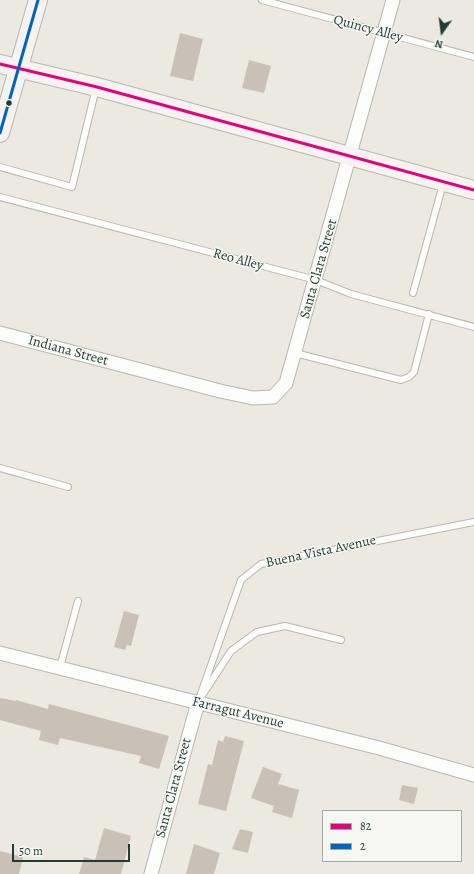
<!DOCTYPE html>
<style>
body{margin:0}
#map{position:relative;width:474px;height:874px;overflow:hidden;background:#ece9e0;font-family:Alegreya,serif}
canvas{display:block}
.legend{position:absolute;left:322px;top:810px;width:140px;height:52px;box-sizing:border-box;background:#f6f6f2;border:1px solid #a0aca6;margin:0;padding:5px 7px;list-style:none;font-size:12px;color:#1f3d34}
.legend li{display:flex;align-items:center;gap:8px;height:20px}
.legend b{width:20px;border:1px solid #a0aca6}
.north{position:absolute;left:422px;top:12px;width:40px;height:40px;-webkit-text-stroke:3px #f6f6f2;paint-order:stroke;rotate:194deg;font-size:11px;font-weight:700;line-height:16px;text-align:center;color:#1f3d34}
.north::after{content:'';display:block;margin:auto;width:14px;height:18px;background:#1f3d34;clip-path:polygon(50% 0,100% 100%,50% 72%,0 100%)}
.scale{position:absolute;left:12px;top:844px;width:118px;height:18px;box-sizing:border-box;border:2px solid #1f3d34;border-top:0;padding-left:5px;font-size:12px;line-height:14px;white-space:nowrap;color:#1f3d34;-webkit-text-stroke:3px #f6f6f2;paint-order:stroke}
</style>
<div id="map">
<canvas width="474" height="874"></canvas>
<ul class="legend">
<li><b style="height:5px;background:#e5007d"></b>82</li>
<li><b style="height:5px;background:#0065bd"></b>2</li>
</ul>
<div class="north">N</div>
<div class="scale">50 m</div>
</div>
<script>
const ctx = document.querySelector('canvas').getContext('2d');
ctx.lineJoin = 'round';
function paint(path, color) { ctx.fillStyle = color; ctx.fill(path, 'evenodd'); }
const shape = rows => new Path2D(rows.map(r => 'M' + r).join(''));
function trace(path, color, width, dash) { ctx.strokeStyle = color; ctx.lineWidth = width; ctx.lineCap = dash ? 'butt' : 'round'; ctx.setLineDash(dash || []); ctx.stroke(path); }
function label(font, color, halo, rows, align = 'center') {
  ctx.font = font + ' Alegreya,serif'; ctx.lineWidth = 3; ctx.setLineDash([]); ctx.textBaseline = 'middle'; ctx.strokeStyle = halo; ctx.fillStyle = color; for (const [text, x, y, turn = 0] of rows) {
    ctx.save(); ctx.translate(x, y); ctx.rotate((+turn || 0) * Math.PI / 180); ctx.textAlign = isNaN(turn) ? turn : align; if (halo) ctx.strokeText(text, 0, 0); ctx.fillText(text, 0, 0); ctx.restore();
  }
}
const building = shape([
 [180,33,203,39,193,81,170,76],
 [249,60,271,66,264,93,242,88],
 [124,611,139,615,131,646,127,645,125,650,114,647],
 [0,698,16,701,16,700,48,709,49,704,169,736,159,769,139,763,141,756,60,738,58,745,39,740,41,731,0,720],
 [225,736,244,741,226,811,198,804,208,764,212,765,218,740,223,742],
 [263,767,282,774,278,784,299,790,292,818,272,812,274,806,251,798],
 [402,785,418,788,414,804,399,800],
 [104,828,131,836,121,874,79,874,84,857,95,860],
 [240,829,253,832,248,853,232,849],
 [194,844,220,853,214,874,186,874],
 [0,851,23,857,19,874,0,874]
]);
const service = shape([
 [262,0,474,57],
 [0,167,72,187,96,88],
 [0,197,316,280,351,294,474,327],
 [413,293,443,184],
 [295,353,401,380,409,377,414,372,429,314],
 [0,468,68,487],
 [60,667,78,601],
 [203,694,231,651,257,632,285,626,341,640],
 [198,702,241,580,261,564,474,522]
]);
const minor = shape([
 [0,333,220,391,253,398,273,397,286,383,393,0],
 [0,653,379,748,474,775],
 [151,874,198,702]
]);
const secondary = shape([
 [0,64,97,87,474,190],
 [0,133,38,0]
]);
const bus1 = shape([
 [0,64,97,87,474,190]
]);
const bus2 = shape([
 [0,133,38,0]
]);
const markers = [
 [9,103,3.5,"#1f3d34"]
];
const streetNames = [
 ["Quincy Alley",368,29,15],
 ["Reo Alley",238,260,15],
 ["Santa Clara Street",319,269,-74],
 ["Indiana Street",68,351,15],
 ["Buena Vista Avenue",321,552,-12],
 ["Farragut Avenue",238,713,14],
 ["Santa Clara Street",174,788,-75]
];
paint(building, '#c9c1b5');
trace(service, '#b7b8b1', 8);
trace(minor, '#b7b8b1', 15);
trace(secondary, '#b7b8b1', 20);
trace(service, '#fcfcfa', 6);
trace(minor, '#fcfcfa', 13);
trace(secondary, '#f6f3f0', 18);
trace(bus1, '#e5007d', 3);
trace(bus2, '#0065bd', 3);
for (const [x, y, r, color] of markers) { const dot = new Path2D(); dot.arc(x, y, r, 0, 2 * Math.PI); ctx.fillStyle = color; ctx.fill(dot); trace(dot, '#f6f6f2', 1.5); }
label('14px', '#1f3d34', '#f6f6f2', streetNames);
</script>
